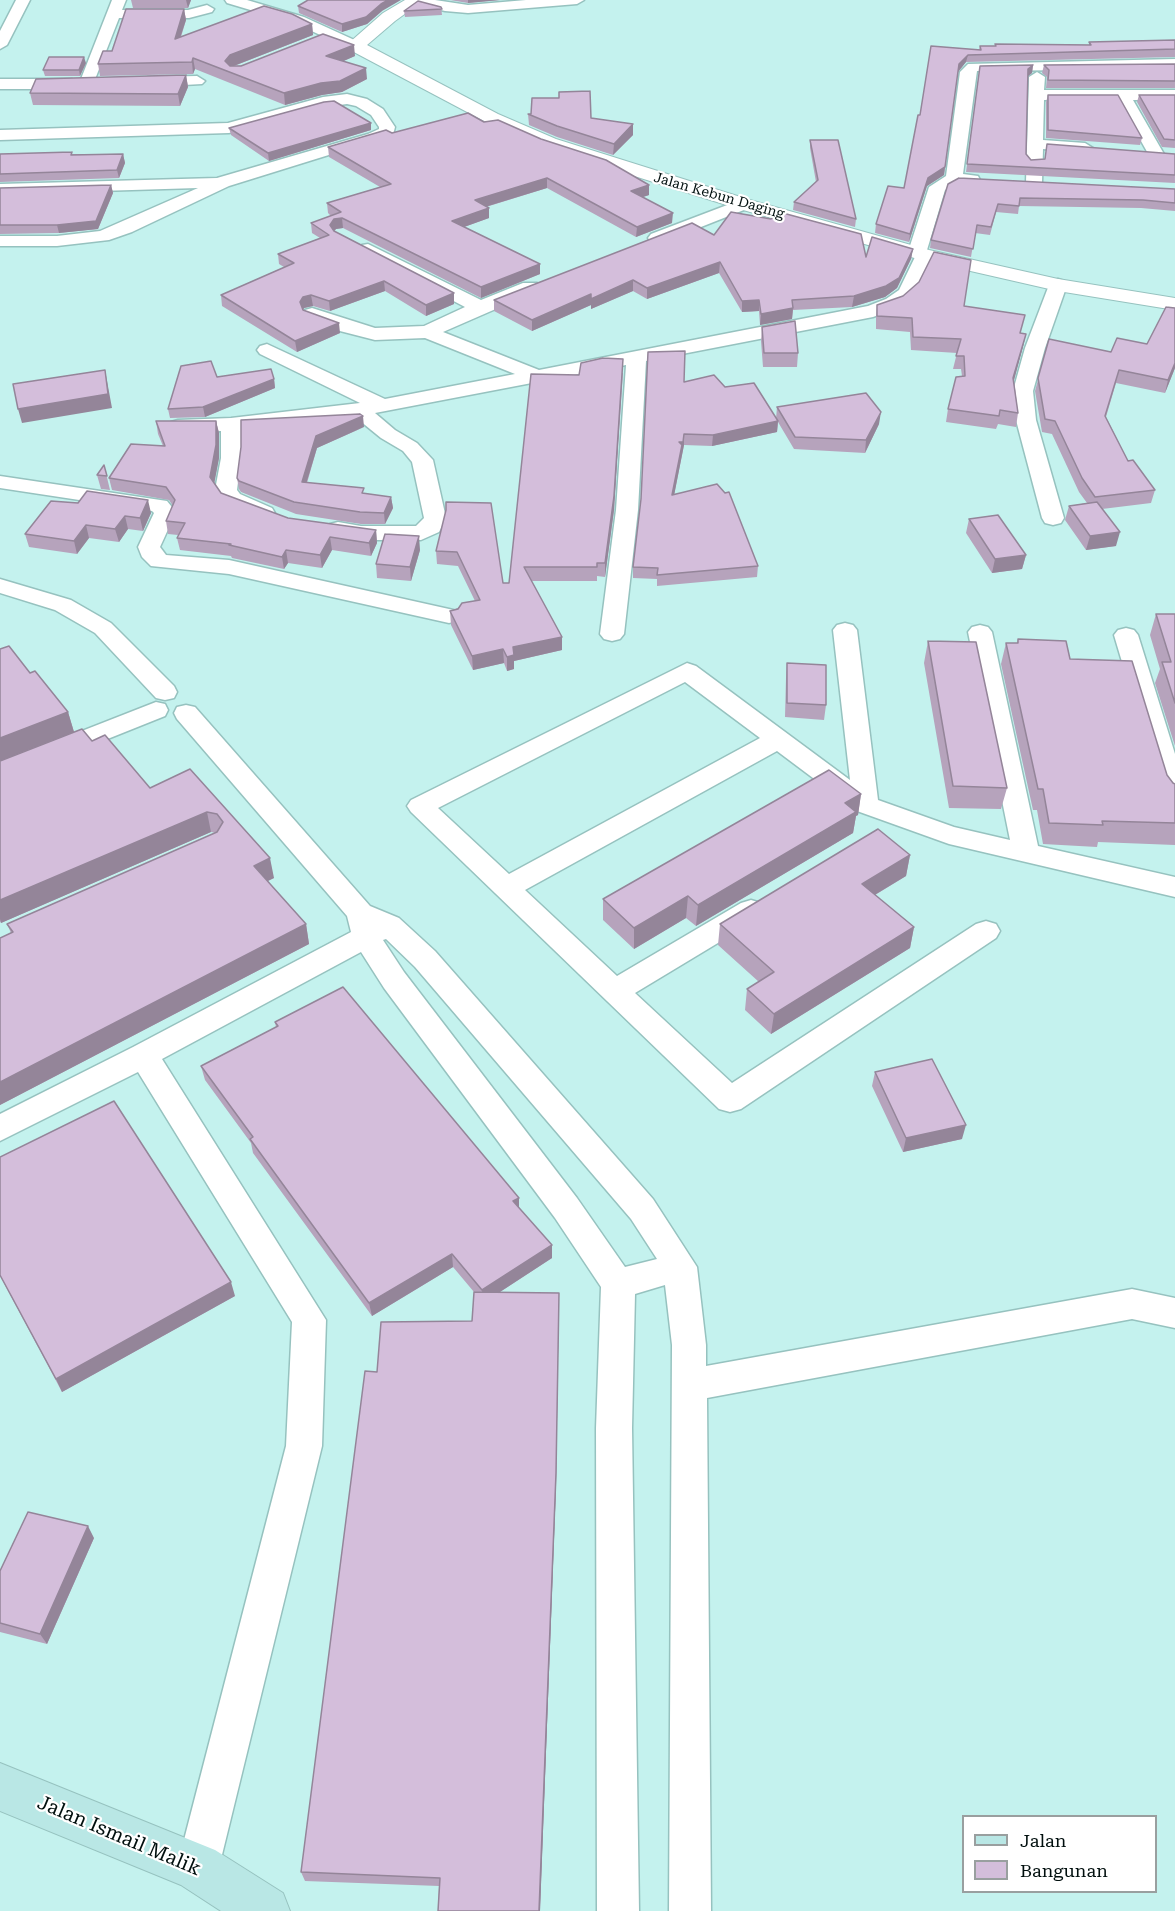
<!DOCTYPE html>
<style>
body{margin:0}
#map{position:relative;width:1175px;height:1911px;overflow:hidden;background:#c4f2ee;font-family:"Roboto Serif",serif}
canvas{display:block}
.legend{position:absolute;left:962px;top:1815px;width:195px;height:78px;box-sizing:border-box;background:#fff;border:2px solid #999f9f;margin:0;padding:8px 10px;list-style:none;font-size:18px;color:#010f0e}
.legend li{display:flex;align-items:center;gap:12px;height:30px}
.legend b{width:30px;border:2px solid #999f9f}
</style>
<div id="map">
<canvas width="1175" height="1911"></canvas>
<ul class="legend">
<li><b style="height:8px;background:#b9e7e5"></b>Jalan</li>
<li><b style="height:16px;background:#d4bedb"></b>Bangunan</li>
</ul>
</div>
<script>
const ctx = document.querySelector('canvas').getContext('2d');
ctx.lineJoin = 'round';
const shape = rows => new Path2D(rows.map(r => 'M' + r).join(''));
function trace(path, color, width, dash) { ctx.strokeStyle = color; ctx.lineWidth = width; ctx.lineCap = dash ? 'butt' : 'round'; ctx.setLineDash(dash || []); ctx.stroke(path); }
function paint(path, color) { ctx.fillStyle = color; ctx.fill(path, 'evenodd'); }
function label(font, color, halo, rows, align = 'center') {
  ctx.font = font + ' "Roboto Serif",serif'; ctx.lineWidth = 4.5; ctx.setLineDash([]); ctx.textBaseline = 'middle'; ctx.strokeStyle = halo; ctx.fillStyle = color; for (const [text, x, y, turn = 0] of rows) {
    ctx.save(); ctx.translate(x, y); ctx.rotate((+turn || 0) * Math.PI / 180); ctx.textAlign = isNaN(turn) ? turn : align; if (halo) ctx.strokeText(text, 0, 0); ctx.fillText(text, 0, 0); ctx.restore();
  }
}
const minor = shape([
 [16,0,30,0,7,45,0,49,0,31,16,0],
 [112,0,126,0,122,10,188,10,207,5,214,9,212,12,189,18,119,18,92,87,87,89,80,84,72,89,0,89,0,79,72,79,79,84,112,0],
 [225,0,247,0,304,17,361,43,363,46,361,49,351,49,294,23,227,3,225,0],
 [411,0,435,0,468,5,526,0,584,0,577,4,468,13,445,11,413,3,411,0],
 [1175,59,1175,69,977,71,963,174,978,176,980,180,978,184,957,184,945,190,927,250,934,255,914,297,900,307,873,317,646,361,638,510,624,634,620,639,612,641,604,639,600,634,616,510,626,365,375,413,395,430,417,443,433,460,446,518,439,532,421,540,361,540,330,534,327,529,330,524,338,522,361,526,416,526,424,518,412,462,403,451,381,438,354,416,241,429,241,458,237,490,240,494,272,508,275,513,272,518,264,520,224,504,215,490,221,458,221,431,178,432,171,430,168,426,171,422,178,420,231,418,360,403,260,354,257,350,260,346,267,344,385,399,515,374,425,338,375,340,336,330,305,318,303,314,305,310,312,308,375,328,424,326,465,307,362,253,359,249,362,245,368,244,481,300,523,283,537,283,539,287,537,291,443,332,539,370,868,306,886,299,899,290,915,257,908,252,929,187,946,176,960,72,968,64,1175,59],
 [1037,72,1045,77,1044,90,1175,90,1175,100,1133,100,1164,154,1162,157,1150,157,1118,100,1044,100,1043,140,1085,143,1093,148,1085,153,1043,149,1042,182,1034,187,1028,186,1026,182,1029,77,1037,72],
 [197,76,205,81,202,84,148,87,140,82,148,77,197,76],
 [347,94,367,99,383,109,395,127,393,135,229,186,132,232,109,240,57,246,0,246,0,236,57,236,100,231,198,188,0,194,0,184,217,178,368,134,379,129,379,127,371,115,356,106,347,104,324,107,229,133,0,140,0,130,228,123,323,97,347,94],
 [743,199,749,200,752,204,749,208,663,242,651,242,648,238,651,234,743,199],
 [1058,279,1064,281,1067,285,1045,348,1033,391,1036,420,1064,518,1061,523,1053,525,1045,523,1042,518,1016,420,1013,391,1025,348,1049,285,1052,281,1058,279],
 [0,476,167,501,176,512,160,547,166,555,229,560,449,609,457,611,461,616,457,621,449,623,229,574,151,566,142,557,138,547,154,513,152,511,0,488,0,476],
 [0,579,71,600,111,623,174,686,177,692,174,698,165,700,156,698,95,633,55,610,0,593,0,579],
 [845,623,853,625,857,630,878,800,954,827,1010,840,968,632,972,627,980,625,988,627,992,632,1038,846,1175,877,1175,897,949,844,857,811,777,751,525,890,617,976,741,903,751,900,761,903,765,910,761,917,635,993,732,1083,976,924,986,921,996,924,1000,931,996,938,741,1109,730,1112,719,1109,411,812,407,806,411,800,687,663,696,666,850,780,833,630,837,625,845,623],
 [685,682,760,738,509,874,438,808,685,682],
 [1126,628,1134,630,1138,635,1175,754,1175,805,1166,802,1162,796,1114,635,1118,630,1126,628],
 [156,702,165,704,168,710,165,716,0,782,0,763,156,702],
 [186,705,195,707,370,906,399,918,435,951,653,1199,697,1267,706,1345,706,1366,1132,1289,1175,1298,1175,1328,1132,1319,707,1398,711,1911,669,1911,672,1345,665,1285,635,1294,632,1428,639,1911,597,1911,596,1428,601,1287,555,1218,384,988,361,952,162,1059,326,1320,322,1446,219,1867,213,1882,198,1888,183,1882,177,1867,286,1446,292,1322,138,1072,0,1141,0,1114,133,1047,351,932,347,916,177,719,174,713,177,707,186,705],
 [386,939,415,967,631,1219,657,1259,625,1267,577,1198,404,972,383,940,386,939]
]);
const tertiary = shape([
 [405,0,424,0,395,21,367,45,498,114,556,139,750,200,929,250,1058,279,1175,298,1175,310,1058,291,918,259,736,208,542,147,486,122,350,50,347,46,350,42,383,13,405,0]
]);
const secondary = shape([
 [0,1763,215,1850,283,1893,290,1911,221,1911,181,1885,0,1811,0,1763]
]);
const wall = shape([
 [131,0,191,0,188,8,133,8],
 [450,0,500,0,468,3],
 [298,6,382,11,367,24,342,32,299,13],
 [441,7,442,15,405,17,404,11],
 [184,9,186,20,181,37,312,24,313,35,234,66,355,56,343,61,367,79,342,92,322,95,285,105,195,69,193,74,100,76,98,64,112,51],
 [1175,40,1175,57,966,62,958,72,944,175,927,186,909,242,875,233,876,224,904,188,920,115,931,46,979,50,980,46,995,46,995,44,1089,45,1089,42],
 [86,63,80,76,45,76,43,70],
 [1175,64,1175,88,1046,88,1047,77,1042,73,1044,65],
 [1033,65,1032,73,1028,76,1026,154,1031,160,1175,154,1175,183,966,172,980,66],
 [186,75,188,87,180,106,33,105,30,93],
 [1048,95,1142,138,1140,145,1046,138,1046,102],
 [1139,95,1175,95,1175,148,1162,147,1137,102],
 [528,114,591,118,633,135,613,155,557,137,529,125],
 [484,122,649,195,643,197,672,223,636,237,547,188,486,207,489,218,464,227,540,264,540,274,481,298,343,228,336,229,334,231,454,293,454,304,426,316,385,291,330,311,313,306,304,308,303,310,340,333,297,352,222,306,221,295,284,267,279,264,278,254,320,238,312,233,311,223,331,216,328,213,327,203,380,187,329,157,328,147,392,133],
 [229,128,371,130,269,161,231,135],
 [810,140,856,219,855,227,793,210,794,202,816,182,810,148],
 [0,154,123,154,125,163,119,178,0,182],
 [948,184,1175,189,1175,211,1141,208,1019,206,1018,214,996,212,990,235,975,233,971,257,930,248,931,240],
 [111,185,113,193,98,229,59,233,0,234,0,188],
 [714,235,866,257,913,249,911,259,897,288,885,297,852,307,793,310,792,319,760,325,759,311,742,312,719,273,647,299,633,291,591,309,591,305,532,331,494,311,494,300],
 [877,305,964,306,1021,333,1026,334,1014,380,1018,413,1016,427,998,424,996,429,946,422,948,409,962,376,961,369,953,369,957,353,911,350,910,332,876,329,876,318],
 [762,327,798,353,797,367,763,367,761,341],
 [1049,339,1175,368,1165,393,1116,383,1106,417,1128,461,1155,490,1151,503,1102,509,1116,546,1086,550,1065,520,1069,506,1087,503,1079,492,1052,434,1042,432,1035,391],
 [623,373,614,510,605,577,597,576,597,581,531,581,562,650,514,661,514,669,507,671,504,663,473,670,451,625,450,611,475,601,458,566,437,564,436,551,446,510,503,583,509,583,579,375],
 [217,377,274,379,275,388,205,417,170,418,168,409],
 [684,382,725,387,776,419,777,407,879,424,865,453,794,449,778,422,777,432,712,446,684,445,674,495,758,566,757,577,657,586,657,579,633,578,633,567],
 [156,421,216,421,219,433,219,458,214,483,221,493,288,518,376,530,377,543,371,556,332,550,322,568,288,563,284,569,232,558,231,556,180,550,177,538,178,535,168,534,166,521,173,506,169,500,112,490,109,478,163,446,158,434],
 [364,427,317,448,307,483,365,494,391,497,393,508,385,524,361,524,296,514,241,492,239,489,237,478],
 [104,465,110,490,101,489,97,475],
 [51,501,151,513,143,531,128,529,119,542,89,538,77,554,29,547,25,534],
 [969,519,1026,555,1022,569,992,573,966,533],
 [420,550,411,581,377,578,376,564],
 [1156,614,1175,614,1175,746,1155,683,1160,669,1150,635],
 [1018,639,1070,659,1173,783,1175,784,1175,845,1098,842,1097,847,1043,844,1037,810,1033,810,1001,664,1006,643,1017,643],
 [928,641,1007,788,1001,809,949,808,924,663],
 [0,649,30,673,68,712,74,732,0,760,92,741,150,788,190,769,274,878,267,881,306,924,309,944,0,1105,0,938,11,933,7,924,216,833,211,832,1,923,0,921],
 [787,663,826,705,824,720,785,717,786,678],
 [861,794,858,815,856,816,853,833,696,926,686,918,634,949,603,920,603,899],
 [910,855,906,876,875,895,914,927,910,948,771,1034,745,1010,747,989,759,982,718,945,720,924],
 [275,1022,519,1208,552,1258,500,1292,559,1293,556,1486,540,1911,438,1911,439,1886,305,1881,301,1872,377,1372,472,1321,474,1292,453,1267,372,1316,253,1153,251,1143,205,1080,201,1066,276,1027],
 [875,1072,962,1139,903,1152,872,1086],
 [0,1157,235,1296,62,1392,0,1276],
 [94,1538,47,1644,0,1632,0,1571]
]);
const shadedWall = shape([
 [186,0,191,0,188,8],
 [388,0,401,0,382,11,367,24,342,32,342,24],
 [468,0,500,0,468,3],
 [184,9,186,20,176,50,175,39],
 [312,24,313,35,231,67,227,72,225,61,230,55],
 [354,45,355,56,328,68,326,56],
 [968,55,966,62,958,72,959,64],
 [84,57,86,63,80,76,79,70],
 [193,58,195,69,193,74,192,62],
 [1033,65,1032,73,1027,77,1028,69],
 [366,68,367,79,342,92,322,95,285,105,284,93],
 [186,75,188,87,180,106,178,94],
 [371,123,371,130,269,161,268,153],
 [633,124,633,135,613,155,614,144],
 [123,154,125,163,119,178,117,170],
 [945,167,944,175,927,186,909,242,910,234,928,178],
 [547,178,547,188,475,210,475,200],
 [111,185,113,193,98,229,59,233,57,225],
 [649,185,649,195,631,201,631,191],
 [489,208,489,218,453,231,452,221],
 [673,213,672,223,636,237,637,227],
 [342,218,343,228,336,229,331,235,330,225,334,219],
 [913,249,911,259,897,288,885,297,852,307,854,296],
 [720,262,719,273,647,299,647,288],
 [540,264,540,274,481,298,481,287],
 [633,280,633,291,591,309,591,305,532,331,532,320,591,294],
 [384,281,385,291,330,311,329,301],
 [454,293,454,304,426,316,426,305],
 [311,295,313,306,304,308,301,313,300,302,303,297],
 [759,300,759,311,742,312,742,301],
 [793,308,792,319,760,325,761,314],
 [339,323,340,333,297,352,295,341],
 [1026,334,1023,347,1011,391,1013,378],
 [623,359,614,510,605,577,605,563],
 [1175,363,1175,368,1165,393,1168,380],
 [105,370,112,408,22,423,18,409],
 [274,379,275,388,205,417,203,407],
 [881,412,879,424,865,453,866,440],
 [363,416,364,427,317,448,303,494,302,482,316,436],
 [216,421,219,433,219,458,213,490,210,477],
 [778,421,777,432,712,446,713,435],
 [684,434,684,445,672,506,672,495,679,442],
 [391,497,393,508,385,524,384,513],
 [148,500,151,513,143,531,140,518],
 [125,516,128,529,119,542,115,529],
 [86,525,89,538,77,554,74,541],
 [376,530,377,543,371,556,369,543],
 [1120,532,1116,546,1086,550,1090,536],
 [419,536,420,550,411,581,410,567],
 [330,537,332,550,322,568,320,555],
 [286,550,288,563,284,569,282,557],
 [1026,555,1022,569,992,573,995,559],
 [562,637,562,650,514,661,514,669,507,671,507,657,513,647],
 [503,649,504,663,473,670,472,656],
 [68,712,74,732,0,761,0,738],
 [861,794,858,815,856,816,853,833,696,926,698,905,845,803],
 [207,812,211,832,1,923,0,919,0,900],
 [910,855,906,876,858,905,862,884],
 [270,858,274,878,258,886,254,866],
 [688,896,686,918,634,949,634,928],
 [306,924,309,944,0,1105,0,1082],
 [914,927,910,948,771,1034,774,1014],
 [966,1125,962,1139,903,1152,906,1138],
 [519,1198,519,1212,513,1201],
 [552,1245,552,1258,483,1303,482,1290],
 [452,1254,453,1267,372,1316,369,1303],
 [231,1282,235,1296,62,1392,56,1379],
 [559,1293,556,1486,540,1911,539,1911],
 [88,1526,94,1538,47,1644,40,1634]
]);
const building = shape([
 [308,0,388,0,381,4,366,17,342,24,298,6,308,0],
 [418,1,441,7,442,9,404,11,418,1],
 [264,6,292,14,312,24,230,55,225,61,230,66,241,66,323,34,354,45,326,56,366,68,340,81,321,83,284,93,193,58,192,62,98,64,103,51,112,51,126,9,184,9,175,39,264,6],
 [1175,40,1175,49,968,55,959,64,945,167,928,178,910,234,876,224,888,186,904,188,918,115,920,115,931,46,981,50,980,46,996,46,995,44,1091,45,1089,42,1175,40],
 [49,57,84,57,79,70,43,70,49,57],
 [1175,64,1175,81,1048,80,1049,70,1044,65,1175,64],
 [1033,65,1028,69,1026,154,1031,160,1045,159,1047,144,1175,154,1175,175,967,164,980,66,1033,65],
 [186,75,178,94,30,93,36,79,186,75],
 [590,91,591,118,633,124,614,144,557,126,528,114,531,114,532,98,559,98,559,92,590,91],
 [1048,95,1118,95,1142,138,1048,130,1048,95],
 [1139,95,1175,95,1175,140,1164,139,1139,95],
 [334,101,371,123,268,153,229,128,324,102,334,101],
 [468,113,484,122,498,120,541,139,606,160,649,185,631,191,673,213,637,227,547,178,475,200,489,208,452,221,540,264,481,287,342,218,334,219,330,225,334,231,454,293,426,305,384,281,329,301,311,295,303,297,300,302,303,310,339,323,295,341,221,295,294,263,278,254,329,235,311,223,341,212,327,203,391,184,328,147,386,130,392,133,468,113],
 [810,140,838,140,856,219,794,202,818,180,810,140],
 [72,152,71,155,123,154,117,170,0,174,0,154,72,152],
 [959,178,1175,189,1175,203,1143,200,1020,198,1019,206,998,204,991,227,977,225,973,249,931,240,948,184,959,178],
 [111,185,96,221,57,225,0,225,0,188,111,185],
 [731,212,771,219,779,212,861,234,866,257,872,237,913,249,899,278,886,286,854,296,792,300,793,308,761,314,759,300,742,301,720,262,647,288,633,280,591,299,591,294,532,320,494,300,692,223,714,235,731,212],
 [934,252,971,260,964,306,1025,315,1020,333,1026,334,1013,378,1018,413,1000,410,999,416,948,409,956,377,965,376,964,356,956,356,961,339,913,337,912,318,877,316,877,305,903,296,919,282,934,252],
 [1166,307,1175,308,1175,363,1168,380,1119,370,1105,416,1128,461,1133,460,1155,490,1095,497,1082,478,1055,421,1045,419,1038,378,1049,339,1111,352,1117,338,1147,344,1166,307],
 [795,321,798,353,764,353,762,327,795,321],
 [685,351,684,382,714,375,725,387,754,383,778,421,713,435,684,434,683,442,679,442,682,445,672,495,717,484,725,493,729,492,758,566,657,575,658,568,633,567,641,499,648,352,685,351],
 [603,358,623,359,614,496,605,563,597,563,597,567,524,567,562,637,513,647,514,655,507,657,503,649,472,656,450,611,458,609,462,603,480,600,457,552,436,551,446,510,446,502,491,503,503,583,509,583,531,374,579,375,581,363,603,358],
 [211,361,217,377,271,369,274,379,203,407,168,409,181,366,211,361],
 [105,370,108,394,18,409,13,384,105,370],
 [866,393,881,412,866,440,795,437,777,407,866,393],
 [360,414,363,416,316,436,302,482,364,488,362,493,391,497,384,513,360,512,294,502,239,481,237,478,241,447,241,420,360,414],
 [156,421,216,421,216,445,210,477,221,493,288,518,376,530,369,543,330,537,320,555,286,550,282,557,229,545,231,544,177,538,185,523,166,521,175,500,166,487,109,478,131,444,165,446,156,421],
 [104,465,107,476,97,475,104,465],
 [87,491,148,500,140,518,125,516,115,529,86,525,74,541,25,534,51,501,78,503,87,491],
 [1097,502,1120,532,1090,536,1069,506,1097,502],
 [998,515,1026,555,995,559,969,519,998,515],
 [385,534,419,536,410,567,376,564,385,534],
 [1156,614,1175,614,1175,703,1162,662,1171,662,1156,614],
 [1018,639,1066,641,1070,659,1132,661,1167,775,1173,783,1175,784,1175,823,1102,821,1103,825,1049,823,1043,789,1038,789,1006,643,1018,643,1018,639],
 [928,641,976,642,1007,788,953,786,928,641],
 [9,646,30,673,35,671,68,712,0,738,0,649,9,646],
 [787,663,826,665,826,705,787,703,787,663],
 [82,729,92,741,105,735,150,788,190,769,270,858,254,866,306,924,0,1082,0,938,13,932,7,924,217,832,223,822,217,814,207,812,0,900,0,761,82,729],
 [829,770,861,794,845,803,856,812,698,905,688,896,634,928,603,899,829,770],
 [878,829,910,855,862,884,914,927,774,1014,747,989,774,972,720,924,878,829],
 [343,987,519,1198,513,1201,552,1245,482,1290,452,1254,369,1303,250,1139,253,1137,201,1066,278,1026,275,1022,343,987],
 [932,1059,966,1125,906,1138,875,1072,932,1059],
 [114,1101,231,1282,56,1379,0,1275,0,1157,114,1101],
 [474,1292,559,1293,556,1473,539,1911,438,1911,440,1878,301,1872,365,1371,377,1372,381,1322,472,1321,474,1292],
 [28,1512,88,1526,40,1634,0,1623,0,1571,28,1512]
]);
const farStreetnames = [
 ["Jalan Kebun Daging",719,196,16]
];
const nearStreetnames = [
 ["Jalan Ismail Malik",119,1836,23]
];
trace(minor, '#96c2bf', 3);
trace(tertiary, '#96c2bf', 2);
trace(secondary, '#96c2bf', 2);
paint(minor, '#fff');
paint(tertiary, '#fff');
paint(secondary, '#b9e7e5');
paint(wall, '#b6a3bc');
paint(shadedWall, '#948599');
paint(building, '#d4bedb');
trace(building, '#948599', 1.5);
label('14px', '#010f0e', '#fff', farStreetnames);
label('20px', '#010f0e', '#fff', nearStreetnames);
</script>
